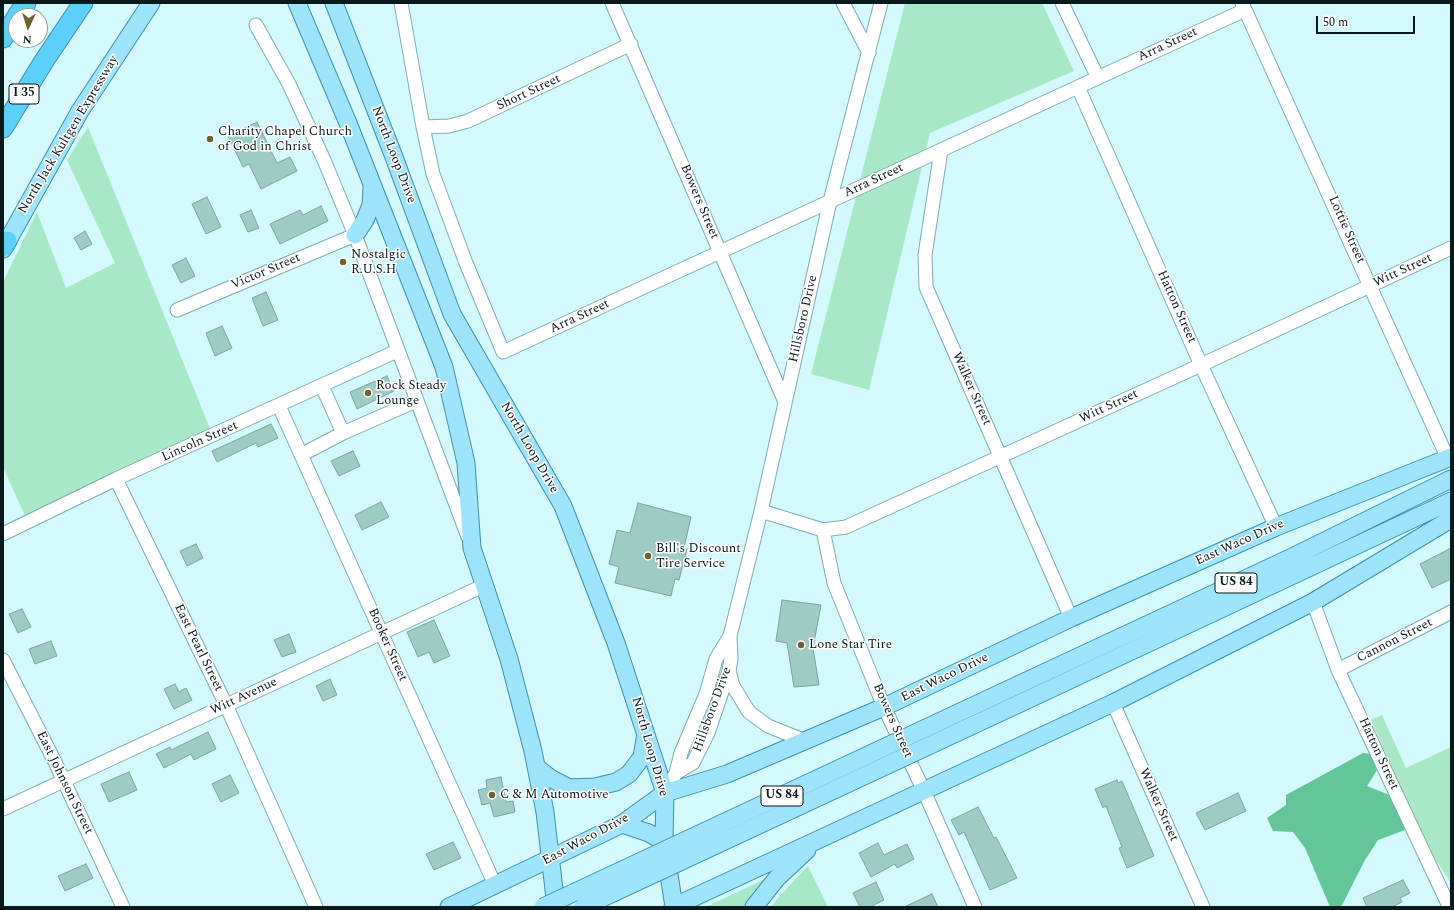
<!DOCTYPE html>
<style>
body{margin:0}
#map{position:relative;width:1454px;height:910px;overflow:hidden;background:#d3f9fd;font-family:Spectral,serif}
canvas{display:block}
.frame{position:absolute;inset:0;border:4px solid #07191b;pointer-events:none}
.north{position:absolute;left:8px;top:8px;width:40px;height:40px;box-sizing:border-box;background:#fefefe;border:1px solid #9ba2a3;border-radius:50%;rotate:184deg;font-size:11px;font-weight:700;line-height:16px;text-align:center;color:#07191b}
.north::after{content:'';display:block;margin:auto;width:14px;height:18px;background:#6d6330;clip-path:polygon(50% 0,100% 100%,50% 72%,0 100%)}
.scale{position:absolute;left:1316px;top:16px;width:99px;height:18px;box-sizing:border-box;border:2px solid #07191b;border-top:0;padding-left:5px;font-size:12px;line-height:14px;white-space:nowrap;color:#07191b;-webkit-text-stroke:3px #fefefe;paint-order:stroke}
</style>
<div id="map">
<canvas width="1454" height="910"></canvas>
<div class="frame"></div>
<div class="north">N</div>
<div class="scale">50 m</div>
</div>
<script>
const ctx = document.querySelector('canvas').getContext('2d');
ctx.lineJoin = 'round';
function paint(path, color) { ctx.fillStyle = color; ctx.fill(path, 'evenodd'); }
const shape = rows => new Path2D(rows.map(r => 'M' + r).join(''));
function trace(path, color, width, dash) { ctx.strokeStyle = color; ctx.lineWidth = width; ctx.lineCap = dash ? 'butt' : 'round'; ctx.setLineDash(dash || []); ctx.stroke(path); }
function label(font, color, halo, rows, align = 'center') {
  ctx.font = font + ' Spectral,serif'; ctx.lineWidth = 3; ctx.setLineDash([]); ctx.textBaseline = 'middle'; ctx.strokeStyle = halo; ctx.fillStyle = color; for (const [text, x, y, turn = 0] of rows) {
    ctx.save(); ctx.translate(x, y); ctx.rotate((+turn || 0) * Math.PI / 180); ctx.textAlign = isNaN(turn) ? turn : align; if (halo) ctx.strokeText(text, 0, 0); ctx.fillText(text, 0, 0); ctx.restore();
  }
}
const green = shape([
 [905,3,1042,3,1074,71,930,133,869,390,811,374],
 [88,127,211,431,25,516,3,467,3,282,37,212,66,288,115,263,67,160],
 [1382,715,1406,768,1451,747,1451,883,1426,845,1371,720],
 [808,866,828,907,771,907,776,900],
 [767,878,749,907,706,907]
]);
const forest = shape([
 [1363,753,1372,754,1379,767,1367,786,1392,796,1405,830,1378,840,1365,860,1342,905,1340,907,1330,907,1305,848,1293,832,1273,831,1267,818,1286,805,1286,795]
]);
const building = shape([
 [257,122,277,163,290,157,297,171,261,189,249,164,243,167,228,136,257,122],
 [207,197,221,227,206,234,192,204,207,197],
 [321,206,328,221,280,244,270,224,300,210,303,215,321,206],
 [251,210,259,228,248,232,240,215,251,210],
 [85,231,92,244,81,250,74,238,85,231],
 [186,258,195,276,181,283,172,265,186,258],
 [266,292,278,320,263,326,252,298,266,292],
 [222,326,232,348,215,356,206,333,222,326],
 [387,376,394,391,357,409,350,392,387,376],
 [271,424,278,438,258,447,256,443,217,462,212,451,271,424],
 [353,451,360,466,339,476,331,461,353,451],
 [381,502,389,517,362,530,355,515,381,502],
 [638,503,691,517,684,548,687,549,679,580,675,579,671,596,615,583,619,567,609,564,617,530,630,533,638,503],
 [196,544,203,558,187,566,180,551,196,544],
 [1451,548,1451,579,1432,588,1420,564,1451,548],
 [782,600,821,605,813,648,819,685,794,687,787,643,776,641,782,600],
 [22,609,31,627,18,633,9,614,22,609],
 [434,620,450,656,434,663,429,652,418,657,407,632,434,620],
 [289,634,296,652,282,657,274,640,289,634],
 [51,641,57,656,35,664,29,649,51,641],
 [330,679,337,695,323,701,316,686,330,679],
 [175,684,179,692,186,688,192,700,174,709,164,689,175,684],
 [208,732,216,749,194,760,191,754,164,768,156,754,170,747,171,750,208,732],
 [129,772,137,790,109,802,101,784,129,772],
 [230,775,239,793,221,802,212,784,230,775],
 [501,777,506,802,513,801,515,812,494,817,490,803,482,805,478,790,487,788,486,780,501,777],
 [1117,780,1118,783,1122,781,1154,856,1127,868,1119,848,1122,847,1106,806,1103,808,1095,789,1117,780],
 [1238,793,1246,811,1205,830,1196,813,1238,793],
 [978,807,994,838,996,837,1017,878,990,890,964,832,959,835,951,820,978,807],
 [453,842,461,858,434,870,426,854,453,842],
 [878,843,884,855,907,844,914,859,897,868,895,864,871,877,859,853,878,843],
 [86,864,93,878,65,891,58,876,86,864],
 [1403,880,1410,893,1400,898,1402,902,1392,907,1367,907,1363,898,1403,880],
 [876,882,884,900,870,907,860,907,853,893,876,882],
 [932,894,938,907,904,907,932,894]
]);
const minor = shape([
 [401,3,423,127,433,174,466,263,503,352,1245,10],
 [612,3,785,402],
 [843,3,869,53],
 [1062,3,1098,78],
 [1242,3,1448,459],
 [256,25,289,84,324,160,355,235,468,537],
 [1078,87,1201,365,1276,527],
 [423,127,449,126,468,121,631,44],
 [941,150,925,255,926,287,1071,618],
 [177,310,355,235],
 [322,386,343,433,416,401],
 [279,406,495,885],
 [301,455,343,433],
 [116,479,226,705,316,907],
 [761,511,823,530,846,527,1201,365,1451,248],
 [823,530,834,583,884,707,924,791,975,907],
 [3,534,116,479,397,351],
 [1313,602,1338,670,1448,904],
 [3,660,55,762,123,907],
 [1338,670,1451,612],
 [729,671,733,686,749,712,768,726,803,740],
 [1113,703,1203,907],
 [676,773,693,763,708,733,729,671,731,659,730,636,761,511,830,201,881,3],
 [665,793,676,773,681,753,706,694,716,659,730,636],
 [3,809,485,585]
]);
const major = shape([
 [297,3,348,123,444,367,466,463,472,548,509,659,533,751,545,812,556,907],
 [334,3,394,157,452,314,563,506,616,643,665,793,664,842,674,907],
 [355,235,365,220,371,205,372,187],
 [3,249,80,111,151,3],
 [1020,684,1288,559,1451,479],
 [1027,700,1451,501],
 [536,767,550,778,569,788,595,787,616,782,629,774,642,757,646,734],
 [622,824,649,833,664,842],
 [449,907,622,824,665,793,727,774,884,707,1071,618,1276,527,1451,457],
 [673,907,1113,703,1313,602,1451,519],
 [754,907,777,878,807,850]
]);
const highway = shape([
 [17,16,26,3],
 [3,38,16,18],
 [3,128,44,61,83,3],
 [3,247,7,241]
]);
const majorBridge = shape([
 [543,907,1020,684],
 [583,907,1027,700]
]);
const markers = [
 [210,139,4,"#6d6330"],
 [343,262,4,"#6d6330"],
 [368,393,4,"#6d6330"],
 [648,556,4,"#6d6330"],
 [801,645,4,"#6d6330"],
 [492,795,4,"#6d6330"]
];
const shields = [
 [24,94,30],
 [1236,583,42],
 [782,796,42]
];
const shieldNames = [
 ["I 35",24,94],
 ["US 84",1236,583],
 ["US 84",782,796]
];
const streetNames = [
 ["Arra Street",1168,45,-25],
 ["Short Street",529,93,-25],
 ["North Jack Kultgen Expressway",69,135,-59],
 ["North Loop Drive",393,155,69],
 ["Arra Street",874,181,-25],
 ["Bowers Street",699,202,67],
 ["Lottie Street",1346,230,66],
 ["Witt Street",1403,271,-25],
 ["Victor Street",266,272,-23],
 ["Hatton Street",1176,307,66],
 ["Arra Street",580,317,-25],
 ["Hillsboro Drive",804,319,-77],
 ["Walker Street",971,389,66],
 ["Witt Street",1109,407,-25],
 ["Lincoln Street",200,442,-24],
 ["North Loop Drive",529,448,60],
 ["East Waco Drive",1240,543,-24],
 ["Cannon Street",1395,641,-27],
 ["Booker Street",387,645,66],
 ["East Pearl Street",198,648,64],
 ["East Waco Drive",945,678,-26],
 ["Witt Avenue",244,697,-25],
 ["Hillsboro Drive",713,710,-70],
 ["Bowers Street",892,721,66],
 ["North Loop Drive",649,747,74],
 ["Hatton Street",1378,754,65],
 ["East Johnson Street",64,783,64],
 ["Walker Street",1158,805,66],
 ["East Waco Drive",586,840,-28]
];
const poiNames = [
 ["Charity Chapel Church",218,132],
 ["of God in Christ",218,147],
 ["Nostalgic",351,255],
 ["R.U.S.H",351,270],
 ["Rock Steady",376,386],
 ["Lounge",376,401],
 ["Bill's Discount",656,549],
 ["Tire Service",656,564],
 ["Lone Star Tire",809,645],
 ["C & M Automotive",500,795]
];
paint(green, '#a8e8c7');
paint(forest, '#62c698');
paint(building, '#9ecbc3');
trace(building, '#79a59e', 1);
trace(minor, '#7eacb0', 15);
trace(major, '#3e90ac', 19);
trace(highway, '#3e90ac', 21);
trace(minor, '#fff', 13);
trace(major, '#9de3fc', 17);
trace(highway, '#5cd0fa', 19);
trace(majorBridge, '#3e90ac', 19, []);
trace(majorBridge, '#9de3fc', 17);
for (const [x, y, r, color] of markers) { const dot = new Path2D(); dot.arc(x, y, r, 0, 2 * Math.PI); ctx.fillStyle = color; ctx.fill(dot); trace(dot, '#fefefe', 1.5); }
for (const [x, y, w] of shields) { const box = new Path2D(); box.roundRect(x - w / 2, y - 10, w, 20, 3); ctx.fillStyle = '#fefefe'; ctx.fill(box); trace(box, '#07191b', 1); }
label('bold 12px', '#07191b', null, shieldNames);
label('13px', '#07191b', '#fefefe', streetNames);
label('13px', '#07191b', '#fefefe', poiNames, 'left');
</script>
